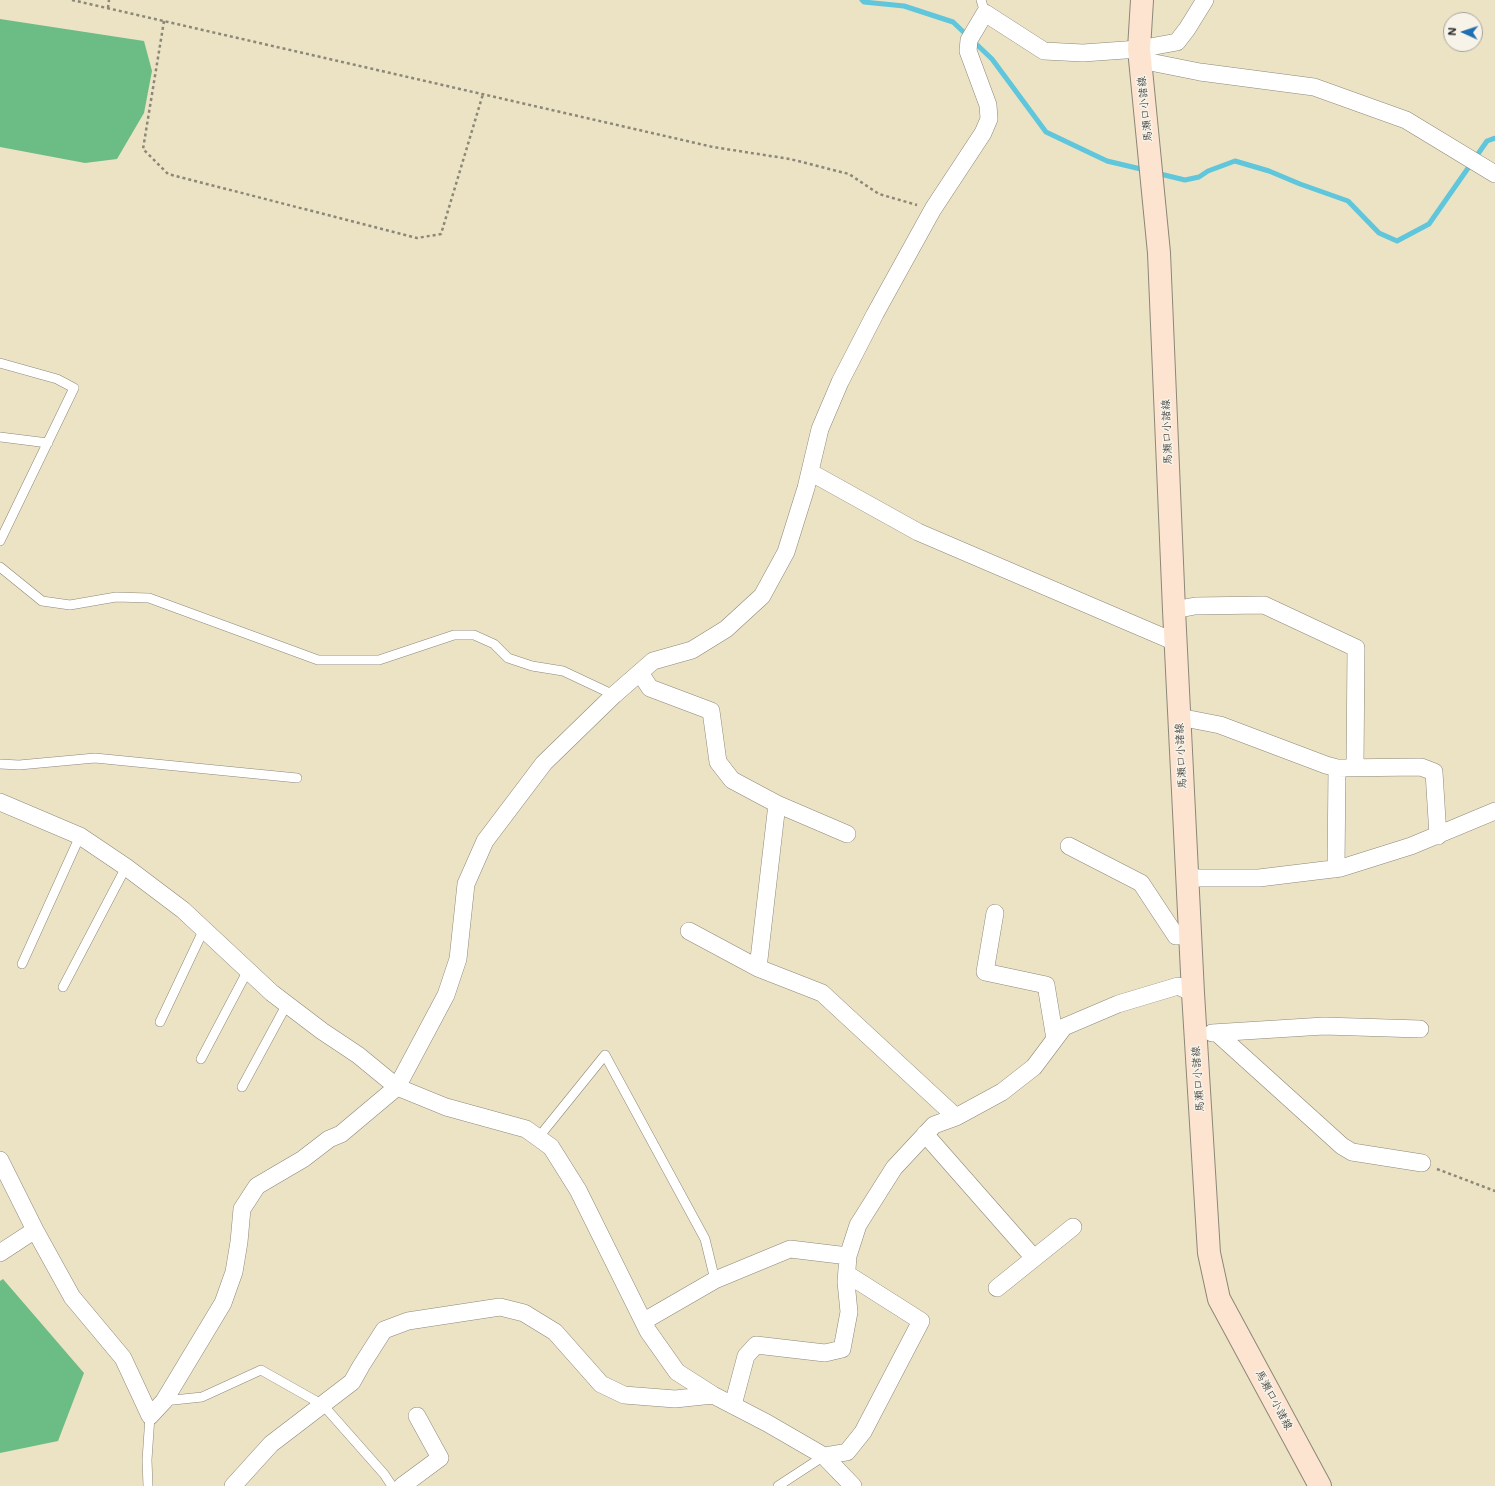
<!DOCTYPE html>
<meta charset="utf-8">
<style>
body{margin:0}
#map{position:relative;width:1495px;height:1486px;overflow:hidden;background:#ece3c5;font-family:Mali,sans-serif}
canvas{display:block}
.north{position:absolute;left:1443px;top:12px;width:40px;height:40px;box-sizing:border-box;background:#f7f3e8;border:1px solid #a5a39c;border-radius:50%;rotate:273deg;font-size:11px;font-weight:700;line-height:16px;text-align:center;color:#2b2b2b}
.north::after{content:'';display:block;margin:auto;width:14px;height:18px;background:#1f6fb2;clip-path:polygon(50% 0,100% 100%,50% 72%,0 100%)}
</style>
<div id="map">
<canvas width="1495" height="1486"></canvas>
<div class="north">N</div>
</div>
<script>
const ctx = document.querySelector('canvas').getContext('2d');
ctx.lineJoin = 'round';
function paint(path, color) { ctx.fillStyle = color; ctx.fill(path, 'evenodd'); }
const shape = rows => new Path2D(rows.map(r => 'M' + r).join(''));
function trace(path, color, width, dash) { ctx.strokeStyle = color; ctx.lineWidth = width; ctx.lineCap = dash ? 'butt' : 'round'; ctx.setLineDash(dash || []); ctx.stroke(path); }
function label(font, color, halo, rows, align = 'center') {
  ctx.font = font + ' Mali,"Klee One",sans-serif'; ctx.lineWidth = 3; ctx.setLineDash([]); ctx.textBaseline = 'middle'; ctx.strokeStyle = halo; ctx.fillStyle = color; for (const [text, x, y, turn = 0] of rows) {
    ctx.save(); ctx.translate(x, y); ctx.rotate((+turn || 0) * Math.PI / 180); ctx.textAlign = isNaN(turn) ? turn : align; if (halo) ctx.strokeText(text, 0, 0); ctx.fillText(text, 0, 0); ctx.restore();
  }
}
const forest = shape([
 [0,19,144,41,152,71,144,113,117,159,85,163,0,147],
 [3,1279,84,1373,58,1441,0,1453,0,1281]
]);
const stream = shape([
 [862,0,864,2,904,6,953,22,992,59,1046,132,1107,161,1145,170],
 [1156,173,1185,180,1199,177,1208,171,1235,161,1269,171,1300,184,1348,201,1379,233,1397,241,1429,224,1487,141,1495,138]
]);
const path = shape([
 [72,0,713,147,790,159,849,174,879,194,917,205],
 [108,8,109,0],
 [164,21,143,149,168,174,417,238,441,234,483,94],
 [1437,1169,1495,1191]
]);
const service = shape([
 [981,0,985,13],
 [0,363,57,379,74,388,0,541],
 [0,437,48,443],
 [0,567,42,601,70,605,116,597,149,598,318,660,379,660,454,635,474,635,494,644,508,658,532,666,563,671,614,695],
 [0,764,19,765,95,758,297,778],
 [22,964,80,836],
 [63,987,126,867],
 [160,1022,204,929],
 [201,1059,248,970],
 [242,1087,287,1004],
 [538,1138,605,1055,705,1239,715,1280],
 [164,1401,202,1397,261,1370,323,1405,384,1474,392,1486],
 [148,1486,147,1460,150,1416],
 [778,1486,824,1456]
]);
const minor = shape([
 [1140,60,1200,72,1314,87,1406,120,1495,174],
 [810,472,918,532,1175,642],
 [1174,610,1195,606,1264,605,1356,648,1355,767],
 [640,673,650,688,711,711,718,762,732,780,777,804,758,968],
 [1179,717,1220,725,1326,765,1337,768,1421,767,1434,772,1438,836],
 [0,802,80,836,126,867,183,910,272,993,322,1031,358,1055,397,1087,446,1107,526,1129,551,1147,578,1190,648,1331,677,1372,713,1395,767,1423,824,1456,853,1486],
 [777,804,847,834],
 [1069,846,1141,883,1176,936,1190,935],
 [1336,869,1337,768],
 [1187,878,1259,878,1341,868,1411,846,1495,811],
 [995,913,985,972,1046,985,1055,1039],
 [689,931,758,968,822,993,956,1117],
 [1212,1033,1324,1026,1420,1029],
 [1217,1033,1342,1146,1352,1152,1422,1163],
 [925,1134,1034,1258],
 [0,1160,35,1230,72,1297,123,1358,150,1416,164,1401,223,1303,234,1272,239,1242,242,1209,257,1186,303,1159,329,1139,341,1134,397,1087,446,995,458,959,466,884,485,841,544,763,614,695,653,661,692,650,726,629,762,596,786,552,806,488,820,429,840,382,875,314,933,209,983,133,989,119,988,105,968,51,969,40,985,13,1044,51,1083,53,1139,49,1177,42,1187,29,1205,0],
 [0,1253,35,1230],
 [997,1288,1073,1227],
 [644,1321,715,1280,790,1249,848,1256],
 [733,1405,746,1356,756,1345,825,1353,842,1349,849,1312,846,1282,848,1256,858,1225,894,1168,934,1125,956,1117,1002,1092,1034,1067,1064,1027,1118,1004,1178,986,1193,993],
 [824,1456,847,1452,863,1432,921,1321,847,1274],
 [233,1486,271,1444,352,1382,361,1366,384,1330,408,1321,500,1307,524,1313,555,1332,601,1384,624,1395,675,1399,713,1395],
 [402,1486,440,1458,417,1416]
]);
const secondary = shape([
 [1142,0,1139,49,1159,253,1174,610,1193,993,1209,1253,1219,1299,1320,1486]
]);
const streetNames = [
 ["馬瀬口小諸線",1145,109,-96],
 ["馬瀬口小諸線",1167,432,-92],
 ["馬瀬口小諸線",1181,756,-93],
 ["馬瀬口小諸線",1198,1079,-94],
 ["馬瀬口小諸線",1274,1400,62]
];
paint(forest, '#6cbc86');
trace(stream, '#5fc6dc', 5);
trace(service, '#8c8778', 10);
trace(minor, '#8c8778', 18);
trace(secondary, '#8c8778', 24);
trace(path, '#8c8778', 2.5, [3, 3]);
trace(service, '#fff', 9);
trace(minor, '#fff', 17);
trace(secondary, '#fde4d1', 22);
label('11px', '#2b2b2b', '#f7f3e8', streetNames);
</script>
